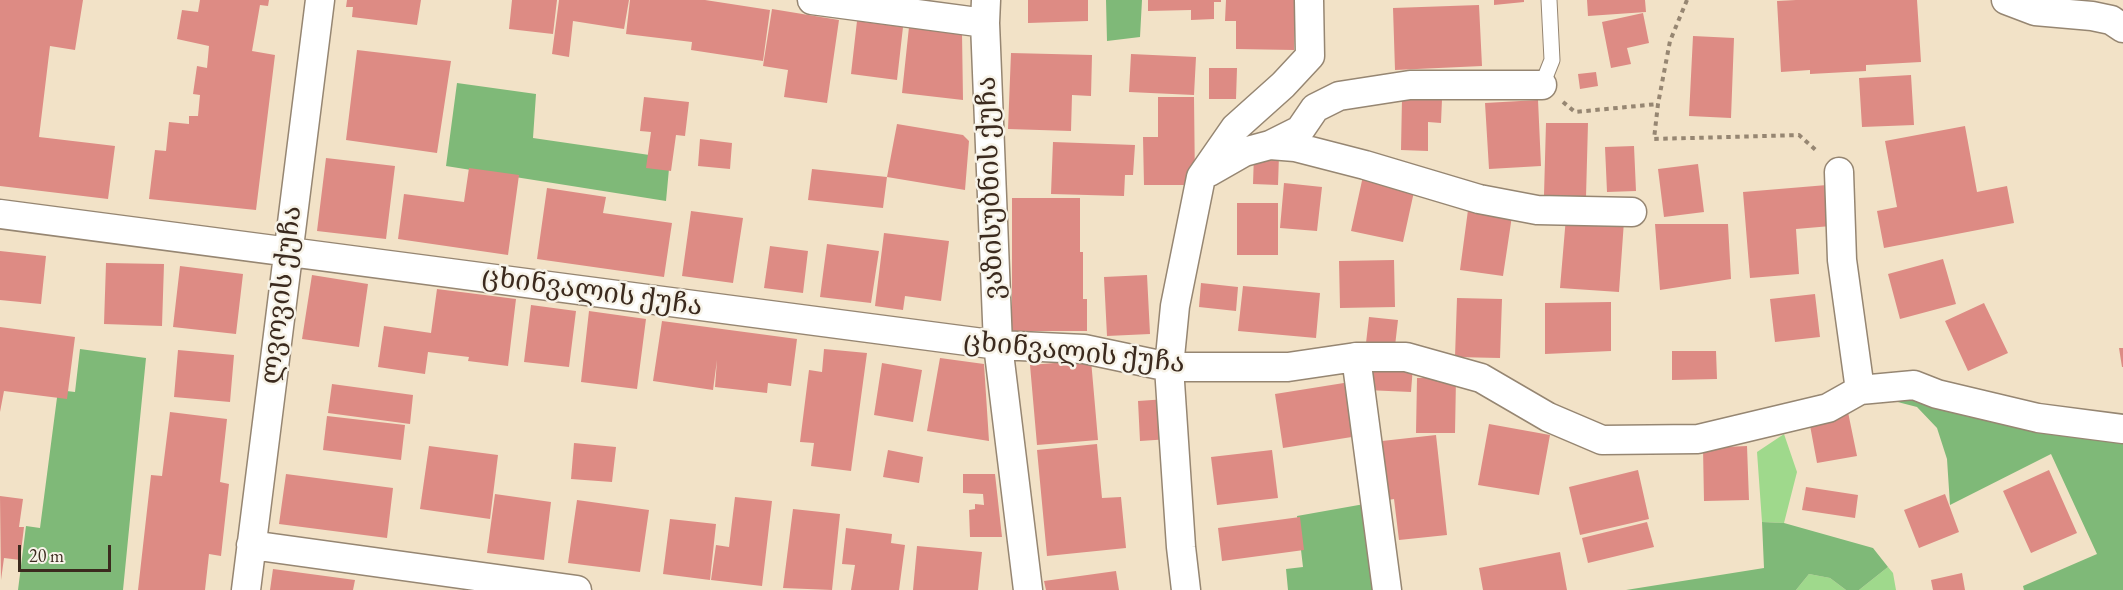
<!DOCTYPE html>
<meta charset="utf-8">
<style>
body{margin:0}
#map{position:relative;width:2123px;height:590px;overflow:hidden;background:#f2e2c7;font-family:"EB Garamond",serif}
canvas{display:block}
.scale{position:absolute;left:18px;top:545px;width:93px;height:27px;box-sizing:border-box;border:3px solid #3b2a1e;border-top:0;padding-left:8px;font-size:18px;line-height:21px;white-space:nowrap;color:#3b2a1e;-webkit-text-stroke:4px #f7f3e8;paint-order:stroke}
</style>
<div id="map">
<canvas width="2123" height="590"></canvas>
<div class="scale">20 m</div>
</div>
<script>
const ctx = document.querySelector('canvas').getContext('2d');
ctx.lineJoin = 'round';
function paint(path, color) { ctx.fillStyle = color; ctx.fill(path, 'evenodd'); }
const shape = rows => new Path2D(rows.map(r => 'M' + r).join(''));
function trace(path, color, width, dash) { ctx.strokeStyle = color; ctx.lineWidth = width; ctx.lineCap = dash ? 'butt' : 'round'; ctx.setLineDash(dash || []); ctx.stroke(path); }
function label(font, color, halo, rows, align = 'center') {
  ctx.font = font + ' "EB Garamond","Noto Serif Georgian",serif'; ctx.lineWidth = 5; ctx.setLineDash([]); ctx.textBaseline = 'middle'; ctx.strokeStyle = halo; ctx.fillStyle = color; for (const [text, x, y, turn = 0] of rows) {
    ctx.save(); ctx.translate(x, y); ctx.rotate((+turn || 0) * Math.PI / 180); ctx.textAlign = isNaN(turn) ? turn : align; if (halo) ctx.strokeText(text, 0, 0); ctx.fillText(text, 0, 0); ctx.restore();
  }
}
const green = shape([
 [1784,434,1797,472,1784,523,1762,522,1757,452],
 [1888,567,1893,573,1896,590,1859,590],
 [1809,574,1830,578,1846,590,1796,590]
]);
const forest = shape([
 [1106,0,1142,0,1140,37,1107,41],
 [457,83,536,94,533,138,670,158,666,201,446,166],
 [80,349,146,358,123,590,18,590,26,526,40,528,58,390,75,392],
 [1886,399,1914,399,2123,438,2123,590,2024,590,2023,586,2097,554,2051,454,1950,505,1947,459,1937,428,1917,407],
 [1370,503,1384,590,1288,590,1286,569,1303,567,1297,516],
 [1762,522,1784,523,1873,548,1888,567,1859,590,1846,590,1830,578,1809,574,1796,590,1626,590,1764,568]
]);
const building = shape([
 [0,0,83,0,75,50,50,46,39,137,115,146,108,199,0,186],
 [200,0,269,0,268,6,260,5,252,51,275,55,256,210,149,199,155,150,166,151,169,122,189,124,189,116,198,116,200,95,193,94,197,66,207,68,209,46,177,39,182,10,198,12],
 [347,0,421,0,417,25,352,17,353,7,346,7],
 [512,0,557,0,553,34,509,29],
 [559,0,629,0,624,29,573,21,569,57,552,54],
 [630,0,705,0,770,10,763,61,691,50,692,42,626,34],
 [1028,0,1088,0,1088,21,1028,23],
 [1148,0,1221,0,1221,2,1214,2,1214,19,1191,20,1191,10,1148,11],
 [1226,0,1295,0,1294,50,1236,49,1236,21,1225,21],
 [1494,0,1524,0,1524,2,1494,5],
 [1587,0,1645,0,1646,12,1588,16],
 [1796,0,1917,0,1921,62,1866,65,1866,71,1810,74,1810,70,1781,72,1777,1],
 [1479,5,1482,66,1395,70,1393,8],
 [772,9,839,20,827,103,784,97,788,70,763,66],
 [1643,13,1649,43,1627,48,1631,64,1611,68,1602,22],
 [857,21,903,27,897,80,851,74],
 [909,27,962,33,963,100,902,93],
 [1693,36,1734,38,1731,118,1689,116],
 [357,50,451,61,437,153,346,140],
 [1011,53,1092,55,1091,96,1072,95,1071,131,1008,129],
 [1131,54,1196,57,1194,95,1129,92],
 [1209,68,1237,68,1236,99,1209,99],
 [1596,72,1598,86,1580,89,1578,74],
 [1911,75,1914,125,1862,127,1859,78],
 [644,97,689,102,685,136,676,135,671,171,646,168,651,132,640,131],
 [1158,97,1194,97,1195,185,1144,185,1143,137,1158,137],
 [1402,98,1442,99,1441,123,1428,122,1428,151,1401,150],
 [1538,100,1541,166,1489,169,1485,103],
 [1546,123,1588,123,1586,197,1544,195],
 [897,124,963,135,969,141,965,190,887,177],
 [1965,126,1977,192,2007,186,2014,223,1884,248,1877,211,1897,207,1885,141],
 [700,139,732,143,730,169,698,166],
 [1053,142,1135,145,1133,175,1125,175,1124,196,1051,194],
 [1634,146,1636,191,1607,192,1605,147],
 [1254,154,1279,155,1278,185,1253,184],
 [326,158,395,166,386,239,317,231],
 [1698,164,1704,212,1664,217,1658,169],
 [469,168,519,175,508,255,398,239,404,194,464,202],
 [812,169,887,177,883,208,808,200],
 [1363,176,1415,187,1403,242,1351,231],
 [1284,183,1322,187,1317,231,1280,228],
 [1827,185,1831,226,1796,229,1799,274,1750,278,1743,192],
 [547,188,606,197,603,213,672,223,664,277,537,259],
 [1012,198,1080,198,1080,252,1083,252,1083,299,1087,299,1087,331,1012,331],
 [1237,203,1278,203,1278,255,1237,255],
 [1468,210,1512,216,1503,276,1460,270],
 [691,211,743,218,733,283,682,276],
 [1566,217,1624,221,1619,292,1560,288],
 [1655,224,1728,224,1731,279,1660,290],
 [884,233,949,241,941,301,905,296,903,310,875,306],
 [827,244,879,251,871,303,820,297],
 [770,246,808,251,803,293,764,288],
 [0,251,46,256,41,304,0,300],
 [1943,259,1956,304,1900,319,1888,274],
 [1394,260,1395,307,1340,308,1339,261],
 [106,263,164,264,162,326,104,324],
 [180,266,243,274,236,334,173,327],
 [312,275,368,284,359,347,302,339],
 [1147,275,1150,334,1107,336,1104,277],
 [1201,283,1238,287,1236,311,1199,307],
 [1243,286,1320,293,1316,338,1238,331],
 [437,289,516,299,508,366,468,361,469,357,428,352,425,374,378,367,384,326,431,333],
 [1815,294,1820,337,1775,342,1770,299],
 [1457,298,1502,299,1500,358,1455,357],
 [1611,302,1611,351,1545,354,1545,303],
 [1984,303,2008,353,1968,371,1945,321],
 [531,305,576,311,569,367,524,362],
 [589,311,646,319,637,389,581,382],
 [1369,317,1398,320,1395,346,1366,343],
 [662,321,797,339,791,386,768,383,767,393,715,387,717,360,713,390,653,381],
 [0,327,75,337,67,399,4,391,0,412],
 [2119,348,2123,348,2123,367,2122,367],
 [824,349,867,353,851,471,811,466,814,443,800,442,809,370,822,372],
 [178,350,234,355,230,402,174,397],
 [1672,351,1716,351,1717,379,1672,380],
 [940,358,984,364,989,441,927,431],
 [1091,360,1098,440,1037,445,1030,365],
 [882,363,922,370,913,422,874,415],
 [1368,363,1413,366,1411,392,1366,390],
 [1417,378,1456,378,1455,433,1416,433],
 [1350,382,1358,436,1283,448,1275,394],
 [332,384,413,395,410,424,328,413],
 [1167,399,1170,439,1140,441,1138,401],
 [170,412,227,419,220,482,229,484,221,556,209,554,205,590,138,590,151,475,162,476],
 [1848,412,1857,456,1817,463,1809,420],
 [327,416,405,425,401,460,323,450],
 [1489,424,1550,435,1539,495,1478,485],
 [1436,435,1447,535,1399,540,1394,499,1388,500,1382,441],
 [574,443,616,447,612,482,571,479],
 [1097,444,1102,498,1121,497,1126,548,1047,556,1037,450],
 [429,446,498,455,490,519,420,509],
 [1747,446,1749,500,1704,501,1703,448],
 [888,450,923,457,919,483,883,477],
 [1272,450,1278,498,1217,505,1211,457],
 [1638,470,1649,519,1580,535,1569,487],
 [2049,470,2077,533,2031,553,2003,491],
 [286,474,393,488,387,538,279,524],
 [963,474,995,474,1002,537,970,537,969,510,975,509,975,504,984,505,983,494,963,493],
 [1806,487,1858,495,1855,518,1802,510],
 [495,494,551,502,544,560,487,553],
 [1945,494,1959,532,1919,548,1904,510],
 [0,496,23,499,19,527,24,527,20,560,4,558,1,580],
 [735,497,772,501,762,586,711,580,716,545,729,547],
 [577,500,649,510,640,572,568,563],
 [793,509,840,514,832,590,783,588],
 [1300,517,1304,550,1222,561,1218,528],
 [670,519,716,524,710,580,663,574],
 [1647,522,1654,547,1588,563,1582,538],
 [846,528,892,534,891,543,905,545,899,590,851,590,855,565,842,564],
 [917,546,982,552,978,590,913,590],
 [1560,552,1567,590,1483,590,1479,568],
 [273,569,355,580,353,590,270,590],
 [1116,571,1119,590,1046,590,1044,581],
 [1962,573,1965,590,1933,590,1931,580]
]);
const path = shape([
 [1687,0,1670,41,1658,104,1654,139,1799,135,1818,152],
 [1563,102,1575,112,1658,104]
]);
const lane = shape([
 [1542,85,1552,60,1549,0]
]);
const street = shape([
 [812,0,985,23],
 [986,0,985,23,998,345,1028,590],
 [2006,0,2035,11,2092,16,2111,20,2123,28],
 [1270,145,1295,147,1365,165,1479,199,1537,210,1632,212],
 [1209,172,1244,152,1270,145,1300,130,1315,108,1339,96,1410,85,1542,85],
 [1839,172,1842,260,1860,390],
 [0,214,998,345,1084,349,1169,367,1288,367,1356,357,1406,357,1481,378,1548,417,1602,440,1698,439,1828,408,1860,390,1914,385,1937,394,2038,418,2123,429],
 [1356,357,1387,590],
 [251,545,577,590],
 [246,590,320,0],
 [1186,590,1181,547,1169,367,1175,306,1201,177,1235,128,1283,85,1310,56,1309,0]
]);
const streetNames = [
 ["ვაზისუბნის ქუჩა",991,188,-92],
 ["ცხინვალის ქუჩა",592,292,8],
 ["ლვოვის ქუჩა",282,295,-83],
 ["ცხინვალის ქუჩა",1074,353,6]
];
paint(green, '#9fd98c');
paint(forest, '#7fb978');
paint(building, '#dd8b84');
trace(lane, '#968672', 17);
trace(street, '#968672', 31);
trace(path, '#968672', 4, [4.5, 4.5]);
trace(lane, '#fff', 15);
trace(street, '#fff', 28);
label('27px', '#3b2a1e', '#f7f3e8', streetNames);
</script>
